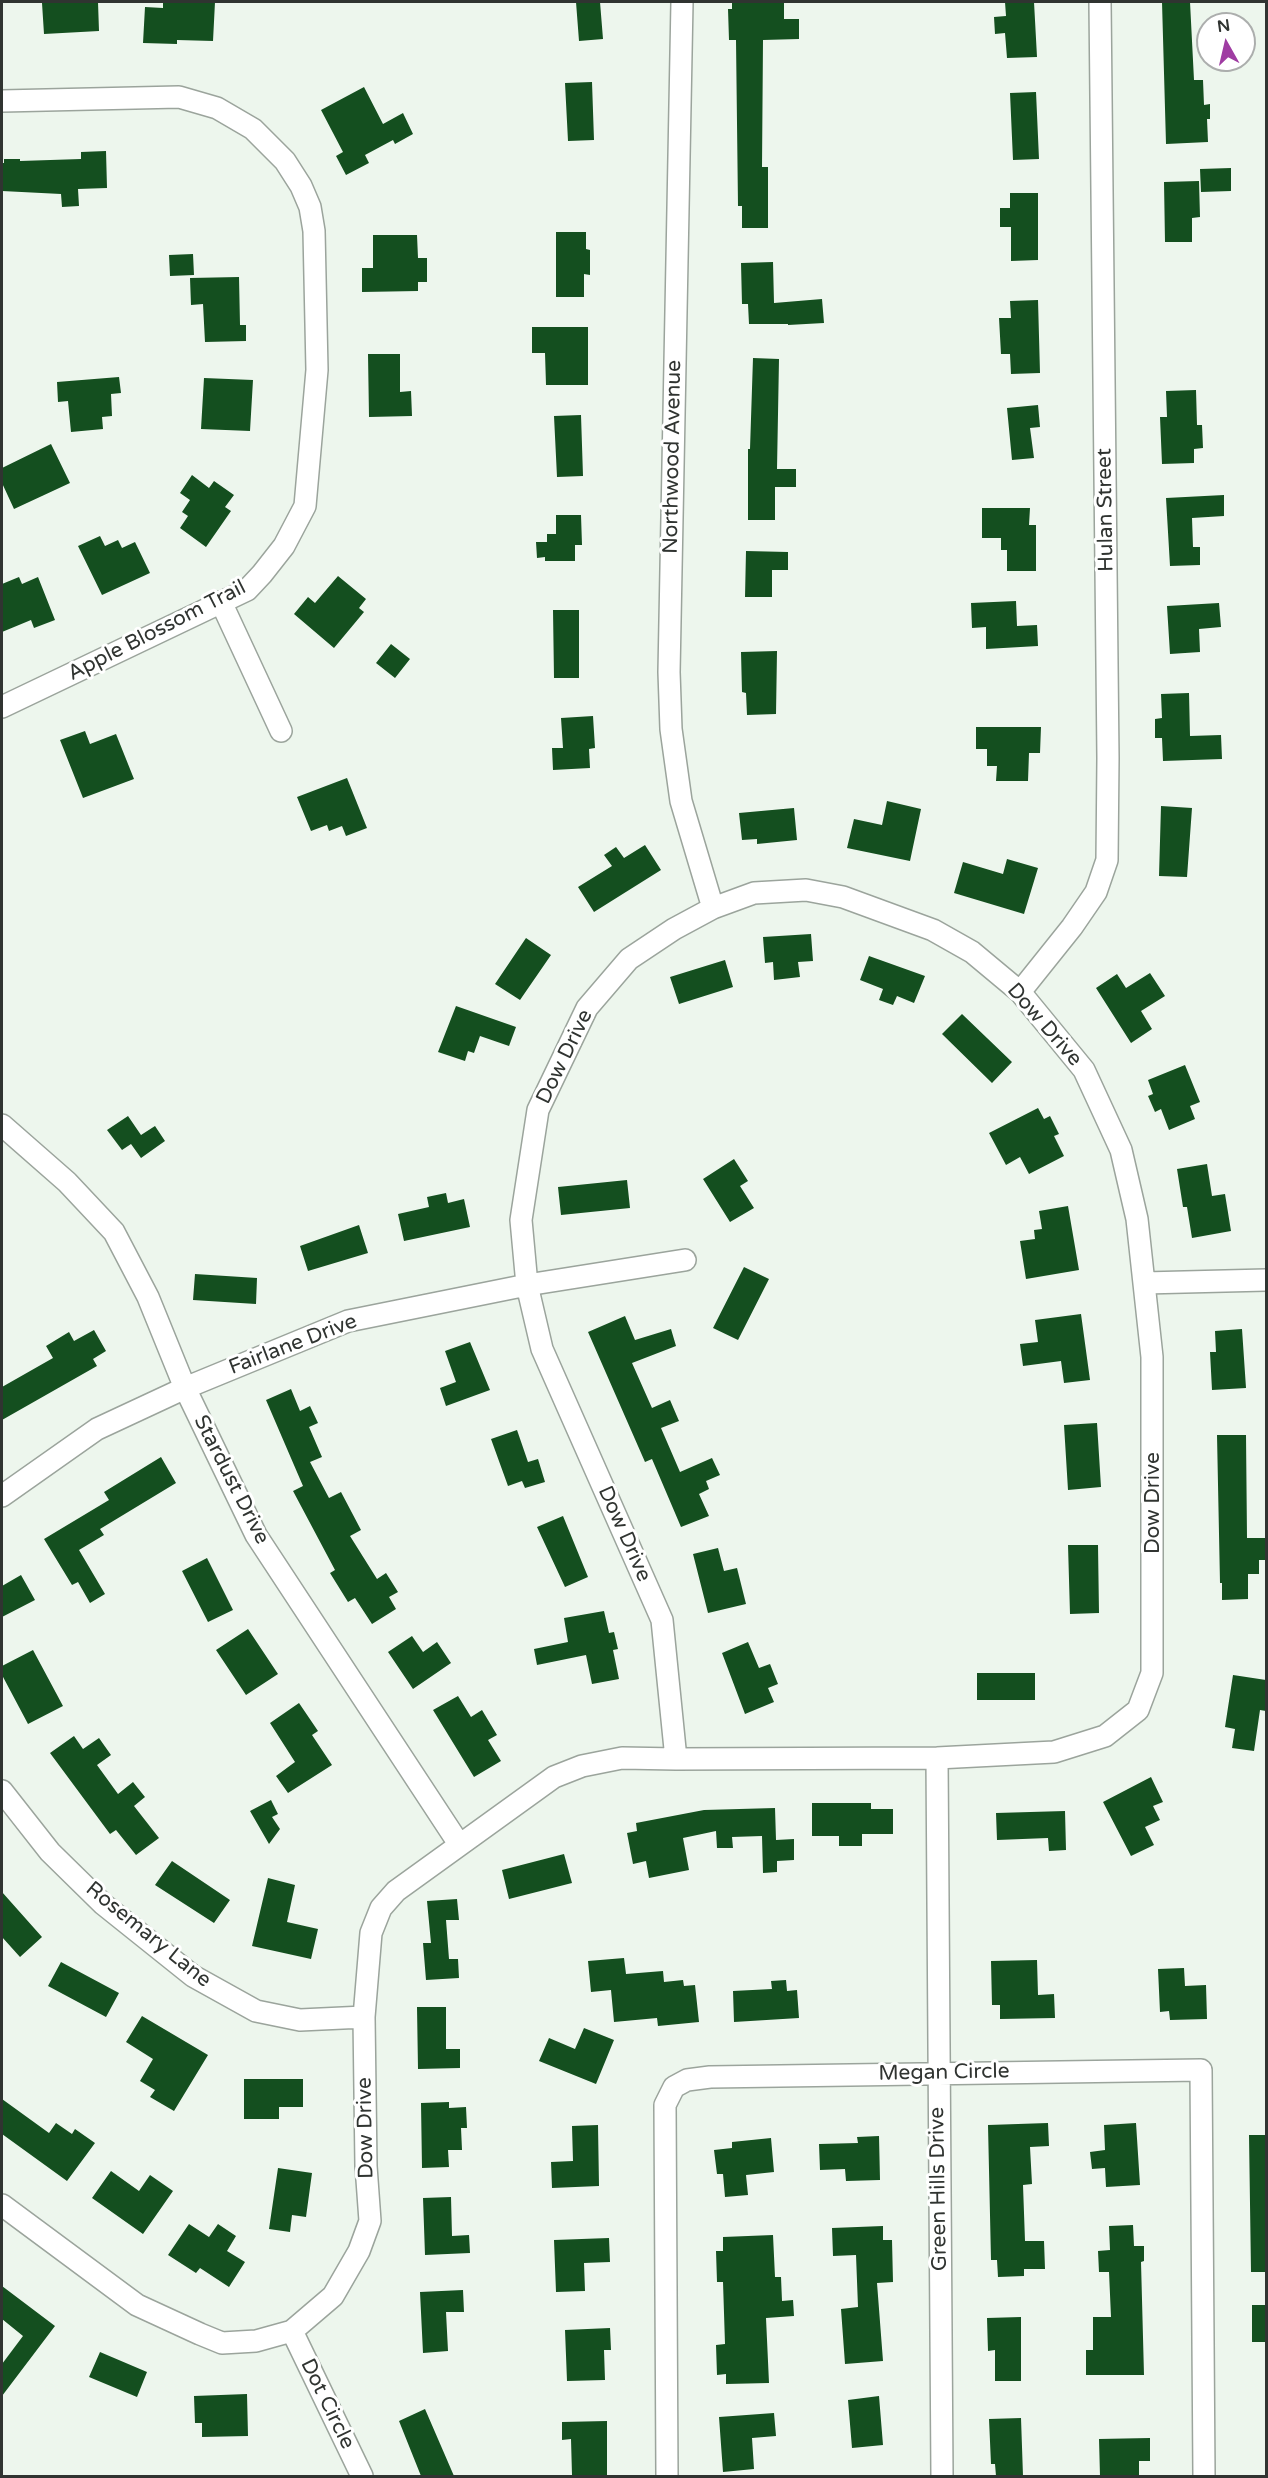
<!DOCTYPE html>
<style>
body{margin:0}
#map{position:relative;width:1268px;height:2478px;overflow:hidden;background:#edf6ed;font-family:"Varela Round",sans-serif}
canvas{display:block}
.frame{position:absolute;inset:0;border:3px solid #303431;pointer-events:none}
.north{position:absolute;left:1196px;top:12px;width:60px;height:60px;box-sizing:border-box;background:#fff;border:2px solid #acaead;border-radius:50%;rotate:352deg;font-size:16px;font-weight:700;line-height:24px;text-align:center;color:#303431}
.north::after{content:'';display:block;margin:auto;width:21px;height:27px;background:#9f3ca2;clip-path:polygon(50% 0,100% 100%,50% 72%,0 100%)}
</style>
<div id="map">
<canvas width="1268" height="2478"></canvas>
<div class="frame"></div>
<div class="north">N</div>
</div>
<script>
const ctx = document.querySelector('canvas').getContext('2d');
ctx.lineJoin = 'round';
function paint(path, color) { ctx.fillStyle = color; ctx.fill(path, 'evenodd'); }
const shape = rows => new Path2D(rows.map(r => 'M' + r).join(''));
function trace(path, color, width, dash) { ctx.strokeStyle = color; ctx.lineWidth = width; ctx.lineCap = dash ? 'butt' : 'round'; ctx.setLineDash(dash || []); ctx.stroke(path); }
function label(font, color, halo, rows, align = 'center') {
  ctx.font = font + ' "Varela Round",sans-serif'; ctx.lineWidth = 6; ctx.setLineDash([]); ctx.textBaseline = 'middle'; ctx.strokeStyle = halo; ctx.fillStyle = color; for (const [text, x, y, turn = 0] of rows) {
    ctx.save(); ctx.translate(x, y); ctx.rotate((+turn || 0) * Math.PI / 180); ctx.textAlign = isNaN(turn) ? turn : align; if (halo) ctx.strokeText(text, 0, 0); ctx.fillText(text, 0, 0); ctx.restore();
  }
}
const building = shape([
 [75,2,98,2,99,31,44,34,42,3],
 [163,2,215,2,213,41,177,40,177,44,143,43,145,7,163,8],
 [576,2,600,2,603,39,579,41],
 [732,2,784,2,784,19,799,19,799,39,763,40,762,167,768,167,768,228,742,228,742,206,738,206,736,40,729,40,728,9,732,9],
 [1005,2,1034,2,1037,57,1007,58,1005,33,995,34,994,17,1006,16],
 [1162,2,1190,2,1194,80,1203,80,1204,105,1210,104,1210,119,1207,119,1208,142,1166,144],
 [592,82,594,140,568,141,565,83],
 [364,87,383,124,403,113,413,134,395,144,393,140,365,155,369,163,346,175,336,156,343,152,321,110],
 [1036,92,1039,159,1013,160,1010,93],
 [106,151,107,188,78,189,79,206,62,207,61,194,2,191,2,163,4,163,4,159,20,159,20,161,81,159,81,152],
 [1231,168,1231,191,1201,192,1200,169],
 [1199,181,1200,217,1192,218,1192,242,1165,242,1164,182],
 [1010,193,1038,193,1038,260,1011,261,1011,227,1000,227,1000,208,1010,208],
 [556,232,586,232,586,249,590,250,590,275,584,274,584,297,556,297],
 [373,235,417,235,418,258,427,258,427,282,418,282,418,291,362,292,362,268,373,268],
 [193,254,194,275,170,276,169,255],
 [773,262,774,303,822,299,824,323,788,325,788,324,749,324,748,304,742,304,741,263],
 [239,277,240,325,246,325,246,341,205,342,203,304,191,305,190,278],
 [1038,300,1040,373,1011,374,1010,354,1001,354,999,318,1011,318,1010,301],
 [532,327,588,327,588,385,546,385,545,353,532,353],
 [368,354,400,354,400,392,411,391,412,416,369,417],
 [753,358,779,359,777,469,796,469,796,487,775,487,775,520,748,520,748,449,750,449],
 [119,377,121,393,111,394,112,416,102,417,103,429,71,432,68,401,58,402,57,382],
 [204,378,253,380,250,431,201,429],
 [1196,390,1197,425,1202,425,1203,448,1194,449,1194,463,1162,464,1160,417,1167,417,1166,391],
 [1038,405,1040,427,1030,428,1034,458,1012,460,1007,408],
 [581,415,583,476,557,477,554,416],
 [51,444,70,483,14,509,2,483,2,468],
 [192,475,209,488,214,481,234,495,225,507,231,511,206,547,180,528,188,516,182,512,190,500,180,493],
 [1224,495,1224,516,1192,518,1193,547,1200,547,1200,565,1170,566,1166,498],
 [982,508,1030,508,1029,525,1036,525,1036,571,1007,571,1007,550,1001,550,1001,538,982,538],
 [556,515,581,515,582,545,575,545,575,561,545,561,545,557,537,558,536,542,547,542,547,534,556,534],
 [100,536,105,546,118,540,122,548,135,542,150,573,102,595,78,546],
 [746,551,788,552,788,570,772,570,772,597,745,597],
 [338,576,366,599,359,608,364,612,334,648,294,614,308,597,315,603],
 [19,577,22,584,38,577,55,620,34,628,31,620,2,632,2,584],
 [1016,601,1017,626,1037,625,1038,646,986,649,986,627,972,628,971,603],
 [1219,603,1221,627,1199,629,1200,652,1170,654,1167,606],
 [553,610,579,610,579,678,554,678],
 [391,644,410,659,395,678,376,663],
 [777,651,776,714,747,715,746,693,742,692,741,652],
 [1189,693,1190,736,1221,735,1222,759,1163,761,1162,738,1155,738,1155,719,1162,718,1161,694],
 [593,716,595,748,589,749,590,768,553,770,552,748,563,748,561,718],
 [976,727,1041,727,1040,753,1029,753,1028,781,996,781,997,766,987,766,987,749,976,749],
 [85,731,90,744,116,734,134,779,83,798,60,740],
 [347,778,367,828,346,836,342,826,329,831,327,825,311,831,297,797],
 [887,801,921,809,910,861,847,848,854,819,882,825],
 [1161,806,1192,808,1187,877,1159,876],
 [794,808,797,840,757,844,757,839,742,840,739,813],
 [645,845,661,870,594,912,578,887,612,866,604,855,616,847,624,858],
 [1007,859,1038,868,1024,914,954,893,963,862,1003,874],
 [811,934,813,961,798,962,800,977,774,980,773,962,765,963,763,937],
 [526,938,551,955,520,1000,495,984],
 [869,956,925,976,914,1003,897,996,893,1005,879,1000,883,989,860,980],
 [725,960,733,987,679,1004,670,977],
 [1150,973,1165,996,1141,1011,1152,1029,1131,1043,1096,988,1117,974,1126,988],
 [456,1006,516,1027,509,1046,480,1036,474,1053,468,1051,465,1061,438,1052],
 [962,1014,1012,1062,992,1083,942,1034],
 [1185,1065,1200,1102,1190,1106,1195,1119,1169,1130,1161,1109,1155,1112,1148,1096,1153,1094,1148,1080],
 [1038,1108,1044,1119,1050,1116,1059,1134,1054,1136,1064,1156,1029,1174,1020,1157,1006,1165,989,1133],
 [128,1116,141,1135,155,1126,165,1141,141,1158,131,1144,122,1150,107,1130],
 [734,1159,748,1181,740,1186,754,1208,730,1222,703,1179],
 [1207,1164,1212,1196,1225,1194,1231,1231,1192,1238,1187,1207,1183,1207,1177,1169],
 [627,1180,630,1208,561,1215,558,1187],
 [446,1193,448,1203,464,1199,470,1227,404,1241,398,1214,429,1207,427,1197],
 [1068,1206,1079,1270,1026,1279,1020,1241,1035,1239,1034,1230,1042,1229,1039,1211],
 [359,1225,368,1253,308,1271,300,1246],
 [744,1267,769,1279,738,1340,713,1328],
 [195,1274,257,1278,256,1304,193,1300],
 [1081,1314,1090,1380,1064,1383,1061,1361,1023,1366,1020,1344,1038,1342,1035,1320],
 [625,1316,635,1340,671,1329,676,1346,632,1363,652,1408,670,1400,679,1421,661,1428,680,1472,712,1458,720,1475,706,1481,709,1489,699,1494,709,1516,681,1527,652,1459,645,1462,588,1332],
 [1242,1329,1246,1388,1212,1390,1210,1352,1216,1352,1215,1331],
 [94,1330,106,1351,93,1359,97,1366,2,1420,2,1387,53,1358,46,1346,69,1332,74,1341],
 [470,1342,490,1390,446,1406,440,1388,456,1382,445,1351],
 [291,1389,300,1411,310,1406,318,1423,309,1427,322,1457,310,1462,329,1498,341,1492,361,1530,350,1536,377,1579,386,1573,398,1592,389,1597,396,1609,372,1624,355,1598,348,1602,330,1573,335,1570,293,1491,303,1486,266,1400],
 [1097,1423,1101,1487,1068,1490,1064,1425],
 [517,1430,528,1462,538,1459,545,1482,525,1488,522,1481,508,1486,491,1439],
 [1217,1435,1246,1435,1247,1538,1266,1538,1266,1560,1259,1560,1259,1574,1248,1574,1248,1599,1222,1600,1222,1583,1220,1583],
 [161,1457,176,1483,100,1529,104,1535,79,1550,105,1594,90,1603,78,1582,72,1585,44,1539,109,1500,104,1492],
 [563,1516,588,1577,565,1587,537,1527],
 [1068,1545,1098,1545,1099,1613,1070,1614],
 [718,1548,724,1571,737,1568,746,1604,708,1613,693,1554],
 [207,1558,233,1610,208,1622,182,1571],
 [21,1575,35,1600,2,1617,2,1586],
 [604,1611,609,1633,614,1632,618,1649,613,1650,619,1679,592,1684,586,1655,537,1665,534,1649,568,1642,564,1618],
 [248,1629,278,1674,246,1695,216,1650],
 [412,1636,423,1652,437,1642,451,1663,413,1689,388,1652],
 [748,1642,759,1668,770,1664,778,1684,768,1688,774,1702,745,1714,722,1653],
 [33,1650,63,1706,28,1724,2,1675,2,1666],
 [977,1673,1035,1673,1035,1700,977,1700],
 [1233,1675,1266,1680,1266,1711,1260,1710,1254,1751,1232,1748,1235,1729,1225,1727],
 [458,1696,471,1717,482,1710,497,1735,488,1740,501,1761,474,1777,433,1710],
 [299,1703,318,1731,312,1735,332,1765,288,1793,276,1776,295,1762,270,1723],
 [74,1736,83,1749,99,1738,111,1755,97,1765,118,1794,133,1782,145,1797,134,1806,159,1838,136,1855,116,1830,110,1834,50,1753],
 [1151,1777,1163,1802,1153,1806,1160,1820,1145,1827,1154,1845,1131,1856,1103,1802],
 [271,1800,278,1814,272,1817,280,1829,269,1844,250,1811],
 [812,1803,871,1803,871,1809,893,1809,893,1834,862,1834,862,1846,839,1846,839,1836,812,1836],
 [775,1808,776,1840,794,1839,794,1860,777,1861,777,1872,763,1873,762,1836,732,1837,733,1848,717,1848,716,1831,683,1838,689,1870,649,1878,646,1861,633,1864,627,1833,637,1831,636,1823,704,1810],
 [1065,1811,1066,1850,1049,1851,1048,1838,997,1840,996,1813],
 [564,1854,572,1883,509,1899,502,1870],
 [172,1861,230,1900,214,1923,155,1885],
 [268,1878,295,1885,287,1922,318,1929,311,1959,252,1946],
 [2,1892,42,1937,20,1957,2,1937],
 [457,1899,459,1920,446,1920,449,1959,458,1959,459,1978,426,1980,423,1943,431,1943,427,1901],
 [624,1958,626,1974,663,1971,664,1982,683,1980,684,1986,695,1985,699,2022,658,2026,657,2018,614,2022,611,1990,591,1992,588,1961],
 [1037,1960,1038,1995,1054,1994,1055,2018,1000,2019,1000,2005,992,2005,991,1961],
 [61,1962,119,1993,106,2017,48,1986],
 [1184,1968,1185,1986,1206,1985,1207,2019,1170,2020,1169,2011,1160,2012,1158,1969],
 [786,1980,787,1991,797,1990,799,2018,734,2022,733,1991,772,1989,771,1981],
 [417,2007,446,2007,446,2049,460,2049,460,2068,418,2069],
 [142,2016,208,2055,174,2111,150,2097,155,2090,140,2081,153,2059,126,2042],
 [584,2028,614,2040,596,2084,539,2061,549,2038,575,2049],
 [244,2079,303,2079,303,2107,279,2107,279,2119,244,2119],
 [2,2099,49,2133,56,2123,72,2134,75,2129,95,2143,67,2181,2,2134],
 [449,2102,449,2108,466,2107,467,2128,461,2128,462,2150,448,2150,449,2167,422,2168,421,2103],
 [1048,2123,1049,2146,1030,2147,1032,2184,1023,2185,1025,2241,1044,2241,1045,2269,1024,2269,1024,2276,998,2277,997,2260,991,2260,988,2125],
 [1136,2123,1140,2185,1106,2187,1105,2168,1092,2169,1090,2152,1105,2150,1104,2125],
 [598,2125,599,2186,552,2188,551,2162,573,2161,572,2126],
 [1249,2135,1266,2135,1266,2272,1251,2272],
 [879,2136,880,2180,846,2181,845,2169,820,2170,819,2144,858,2143,857,2137],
 [771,2138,774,2172,746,2175,748,2195,725,2197,723,2174,717,2174,714,2150,732,2148,732,2142],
 [278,2168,312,2173,306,2217,292,2215,290,2232,269,2229],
 [111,2171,139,2191,150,2175,173,2191,143,2234,92,2198],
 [451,2197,452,2236,469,2235,470,2253,425,2255,423,2198],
 [189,2224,209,2237,218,2224,236,2236,227,2251,245,2262,229,2287,200,2268,196,2273,168,2255],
 [1133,2225,1134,2246,1144,2246,1144,2261,1141,2262,1144,2375,1086,2375,1086,2350,1093,2350,1093,2317,1111,2317,1109,2272,1099,2272,1098,2251,1110,2250,1109,2226],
 [883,2226,883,2240,892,2240,893,2282,877,2283,883,2361,845,2364,841,2309,858,2307,856,2255,833,2256,832,2228],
 [773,2235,775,2277,781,2277,782,2301,793,2300,794,2316,766,2318,769,2383,726,2384,726,2374,717,2375,716,2345,725,2344,723,2282,717,2282,716,2251,723,2251,723,2237],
 [609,2238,610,2262,584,2263,585,2291,556,2292,554,2240],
 [2,2286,55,2326,2,2396,2,2364,23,2336,2,2319],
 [463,2290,464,2312,446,2312,448,2351,423,2353,420,2292],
 [1252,2305,1266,2305,1266,2342,1252,2342],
 [1021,2317,1021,2381,995,2381,995,2350,988,2351,987,2318],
 [610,2328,611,2350,604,2350,605,2380,567,2381,565,2330],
 [100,2352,147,2372,137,2397,89,2377],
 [247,2394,248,2436,202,2437,202,2423,195,2423,194,2396],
 [879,2396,883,2445,852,2448,848,2400],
 [425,2409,454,2476,421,2476,399,2421],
 [774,2413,776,2436,752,2438,754,2469,723,2472,719,2417],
 [1021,2418,1023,2476,996,2476,995,2464,991,2464,989,2419],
 [607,2421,607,2475,572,2475,571,2439,562,2440,562,2422],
 [1150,2438,1150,2461,1139,2461,1139,2476,1100,2476,1099,2439]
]);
const street = shape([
 [682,2,669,672,671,729,681,801,713,908],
 [2,101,179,97,217,108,253,129,285,161,301,186,310,207,314,231,317,370,305,506,284,546,262,574,247,590,2,707],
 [221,602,281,731],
 [1020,992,1072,927,1096,892,1107,860,1108,758,1100,2],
 [2,1125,67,1182,114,1232,148,1297,185,1388,256,1535,459,1844],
 [1144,1283,1266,1280],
 [2,1496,97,1429,185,1388,348,1321,527,1285,685,1260],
 [937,1758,942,2476],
 [2,1791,50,1852,103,1904,193,1976,256,2011,300,2020,364,2017],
 [2,2205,137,2305,200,2334,222,2343,256,2341,292,2331,333,2296,359,2251,370,2221,366,2166,364,2017,371,1933,381,1908,396,1891,554,1777,582,1766,622,1758,676,1759,937,1758,1054,1752,1105,1736,1138,1710,1152,1673,1152,1357,1137,1219,1121,1150,1084,1070,1020,992,972,952,933,930,843,897,806,890,754,893,713,908,674,929,629,959,587,1008,538,1110,521,1220,527,1285,542,1349,662,1620,676,1759],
 [292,2331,362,2476],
 [667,2476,665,2105,674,2087,687,2080,710,2077,1201,2070,1204,2476]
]);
const streetNames = [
 ["Northwood Avenue",673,457,-89],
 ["Hulan Street",1106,510,-91],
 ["Apple Blossom Trail",157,631,-27],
 ["Dow Drive",1044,1025,49],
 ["Dow Drive",565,1057,-64],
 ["Fairlane Drive",293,1345,-21],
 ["Stardust Drive",231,1480,63],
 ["Dow Drive",1153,1503,-90],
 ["Dow Drive",624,1534,66],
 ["Rosemary Lane",148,1935,39],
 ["Megan Circle",944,2073,-1],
 ["Dow Drive",366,2128,-91],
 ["Green Hills Drive",939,2189,-91],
 ["Dot Circle",327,2404,64]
];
paint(building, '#144f1f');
trace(street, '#9ba49c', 24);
trace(street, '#fff', 21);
label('21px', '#303431', '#fff', streetNames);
</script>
